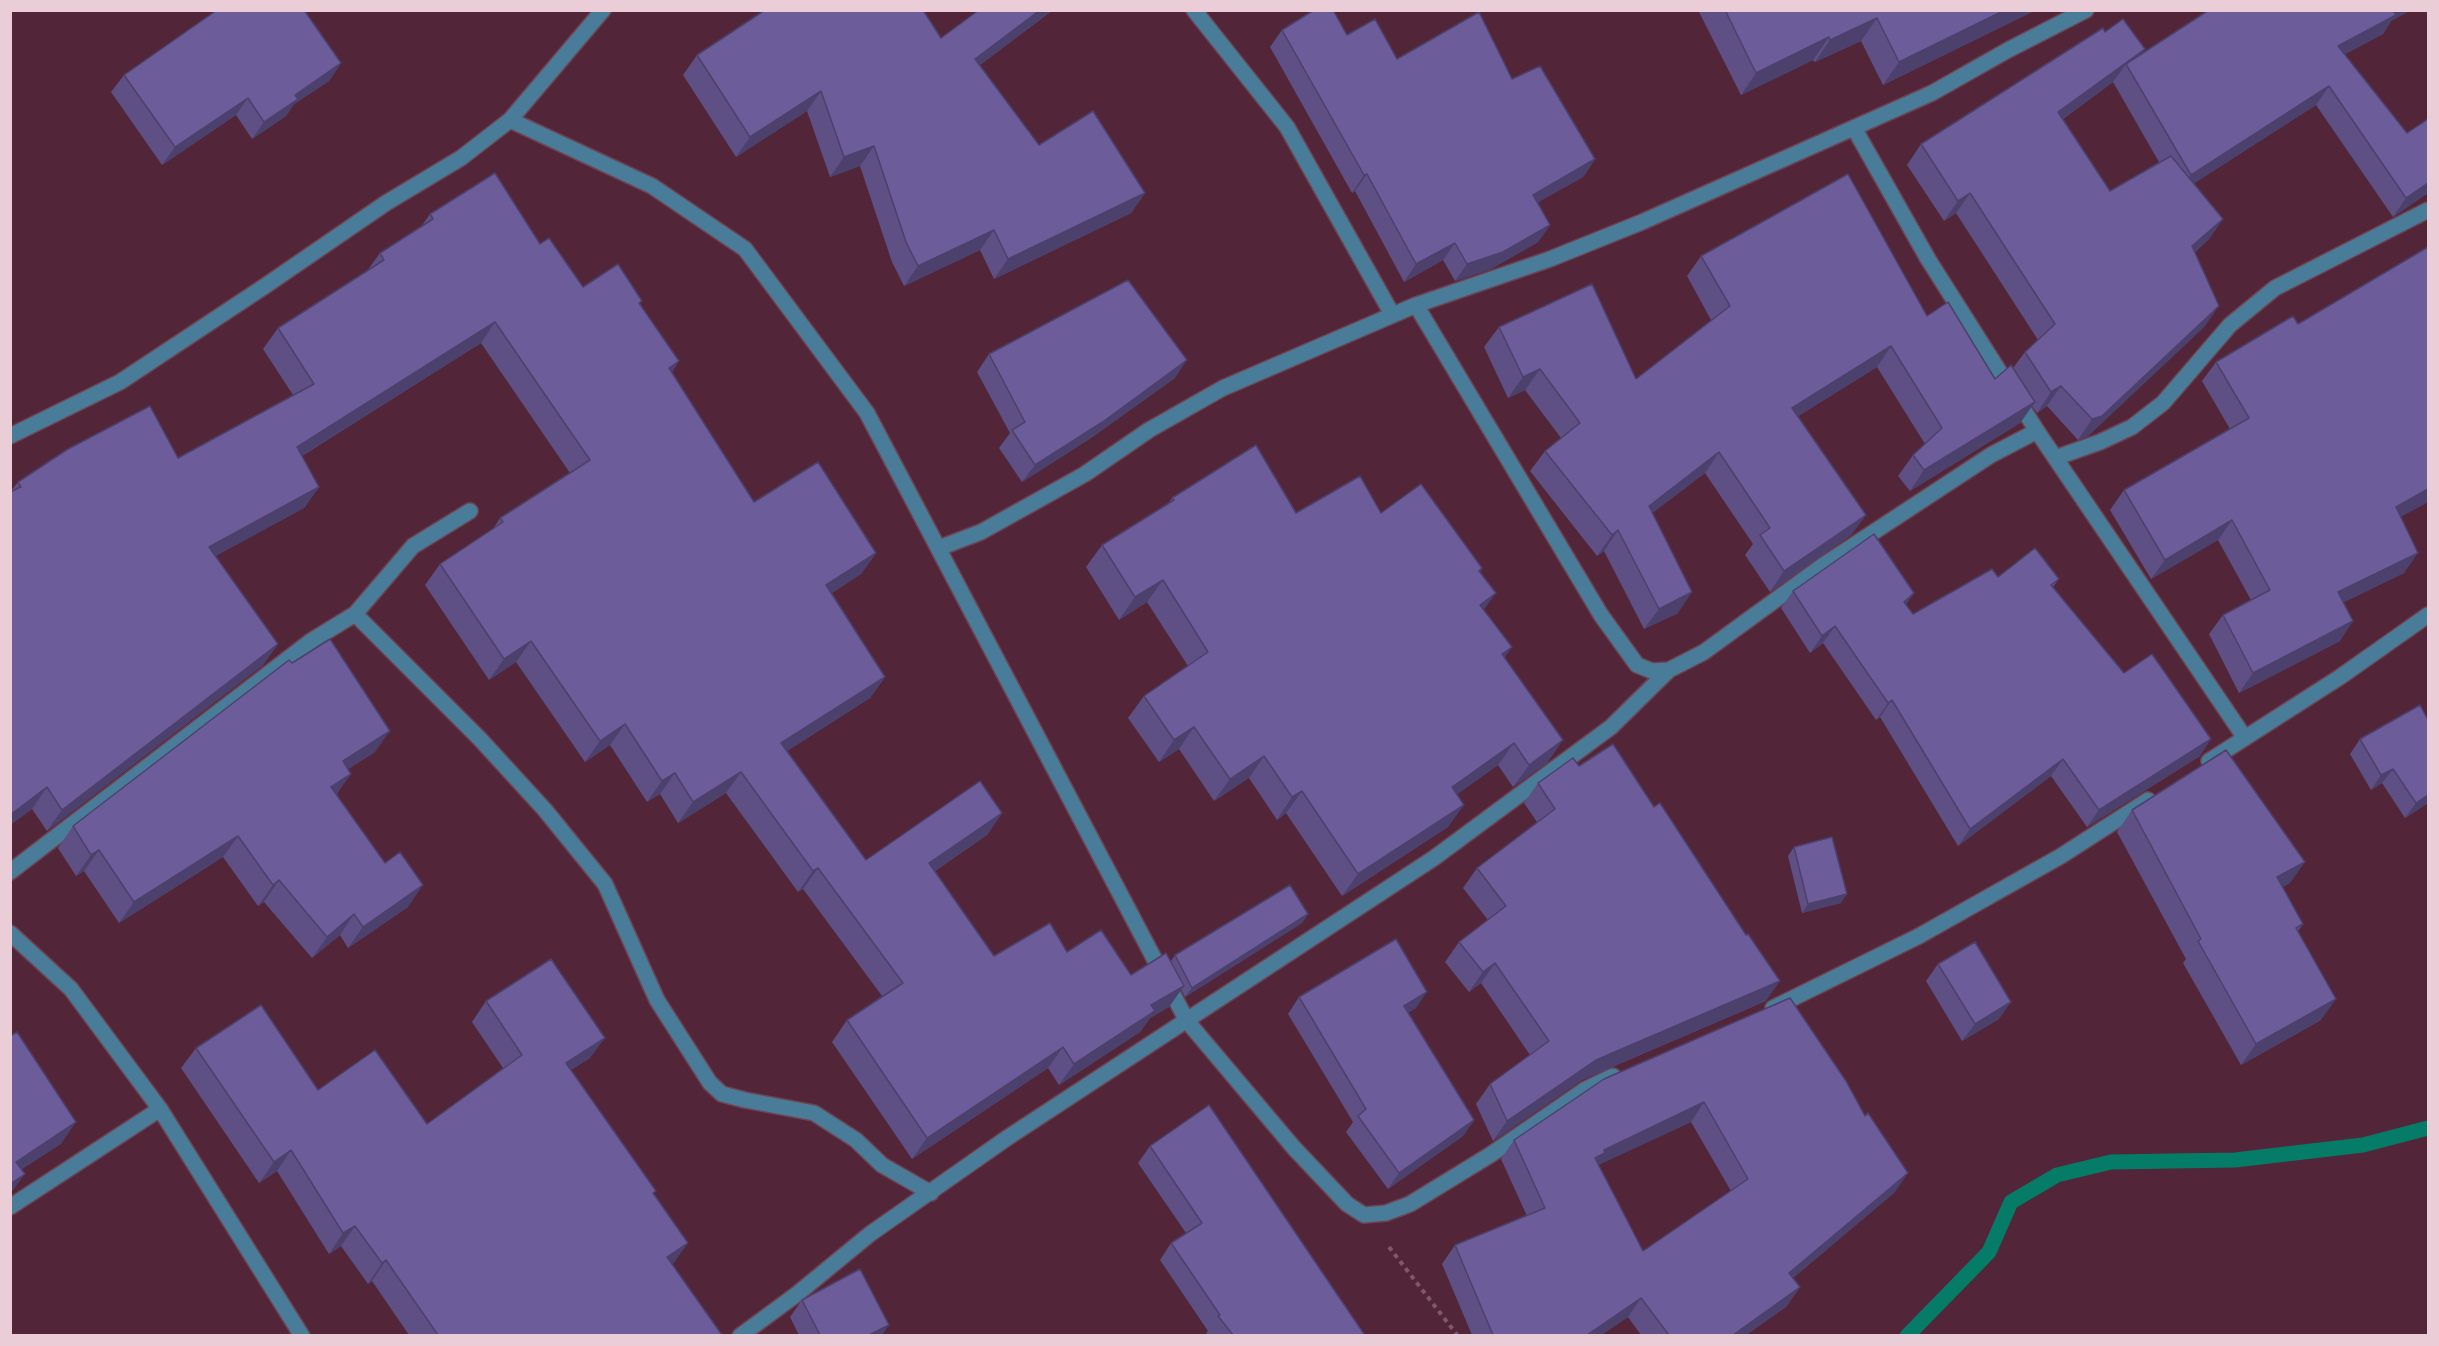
<!DOCTYPE html>
<style>
body{margin:0}
#map{position:relative;width:2439px;height:1346px;overflow:hidden;background:#522638;font-family:"Titillium Web",sans-serif}
canvas{display:block}
.frame{position:absolute;inset:0;border:12px solid #eacdd6;pointer-events:none}
</style>
<div id="map">
<canvas width="2439" height="1346"></canvas>
<div class="frame"></div>
</div>
<script>
const ctx = document.querySelector('canvas').getContext('2d');
ctx.lineJoin = 'round';
const shape = rows => new Path2D(rows.map(r => 'M' + r).join(''));
function trace(path, color, width, dash) { ctx.strokeStyle = color; ctx.lineWidth = width; ctx.lineCap = dash ? 'butt' : 'round'; ctx.setLineDash(dash || []); ctx.stroke(path); }
function paint(path, color) { ctx.fillStyle = color; ctx.fill(path, 'evenodd'); }
const stream = shape([
 [1907,1336,1989,1252,2011,1202,2057,1175,2111,1162,2235,1160,2363,1145,2428,1128]
]);
const path = shape([
 [1389,1247,1458,1336]
]);
const minor = shape([
 [1194,10,1287,127,1392,314],
 [510,120,603,10],
 [1854,128,1928,259,2037,431,2245,738],
 [1416,305,1601,615,1637,665,1652,671,1669,670,1704,652,1822,566,1991,455,2037,431],
 [10,436,120,382,265,286,386,203,461,158,510,120,652,186,745,249,867,413,1187,1021,1294,1148,1347,1204,1364,1215,1386,1213,1410,1204,1490,1155,1586,1089,1613,1076],
 [2055,458,2100,442,2132,427,2163,403,2230,325,2275,288,2428,210],
 [939,548,981,532,1085,474,1149,430,1223,388,1416,305,1550,259,1642,222,1932,93,2008,50,2086,10],
 [355,614,480,739,545,810,605,884,657,1000,710,1083,722,1094,745,1100,814,1113,856,1140,882,1165,931,1193],
 [2209,761,2340,677,2428,615],
 [10,872,311,641,355,614,413,546,470,511],
 [10,933,71,989,160,1109,302,1336],
 [1773,1008,1919,936,2061,856,2148,800],
 [10,1207,160,1109],
 [740,1336,797,1294,870,1234,1007,1138,1434,858,1611,727,1669,670]
]);
const wall = shape([
 [979,10,1053,10,980,65,1039,145,1145,193,1131,213,994,279,980,250,904,286,892,262,860,166,830,177,807,111,736,157,683,75,697,55,941,38],
 [1698,10,2036,10,1883,85,1861,41,1815,62,1813,60,1741,95],
 [2209,10,2411,10,2391,21,2383,34,2345,54,2428,193,2393,217,2316,105,2194,183,2223,219,2209,239,2195,252,2205,326,2088,436,2078,440,2047,406,2037,413,2032,406,2020,423,1910,491,1898,476,1913,455,1925,444,1877,367,1798,416,1866,515,1851,535,1770,592,1745,555,1753,544,1705,473,1652,513,1678,613,1644,629,1604,551,1597,556,1530,471,1545,451,1561,438,1525,390,1508,398,1484,347,1499,327,1636,379,1711,320,1687,276,1701,256,1927,316,1995,379,2013,368,2025,352,2038,340,1956,213,1944,221,1907,165,1921,144,2105,32,2142,54],
 [2113,82,2159,162,2110,191,2063,119],
 [1282,30,1347,35,1397,59,1512,79,1595,159,1583,177,1538,202,1550,225,1538,242,1491,269,1455,281,1443,260,1404,282,1355,191,1352,193,1270,47],
 [341,63,329,81,294,104,286,116,252,139,236,115,162,165,111,92,124,75],
 [430,214,540,244,583,287,640,304,679,361,672,372,754,502,876,553,861,574,832,593,885,677,870,698,787,751,866,860,1002,813,987,835,935,871,994,956,1067,952,1131,975,1171,961,1175,955,1308,914,1302,923,1185,997,1181,989,1169,1007,1150,1018,1140,1032,1059,1085,1048,1068,912,1159,832,1042,847,1020,882,996,803,889,798,892,726,793,678,823,660,794,647,802,610,745,585,762,516,662,489,680,425,585,440,564,493,529,500,518,570,473,481,343,302,456,319,487,304,508,215,556,278,644,263,665,47,831,32,809,10,825,10,492,18,482,178,458,293,395,263,349,278,328,367,271,380,253,421,227],
 [2428,247,2428,502,2400,517,2404,573,2344,602,2340,641,2239,693,2209,634,2223,615,2251,600,2218,540,2151,579,2110,510,2124,490,2230,429,2202,381,2216,362,2298,324],
 [989,354,1175,378,1091,438,1022,482,999,448,1010,433,977,372],
 [1172,498,1296,513,1381,513,1482,568,1480,572,1484,610,1505,657,1548,762,1513,787,1498,765,1457,794,1448,827,1342,896,1286,813,1277,820,1249,778,1214,801,1179,749,1159,762,1128,718,1144,696,1188,666,1147,602,1119,620,1086,567,1102,545,1168,504],
 [1998,577,2059,579,2053,587,2124,673,2200,756,2087,827,2051,776,1958,846,1880,717,1876,720,1823,643,1810,653,1781,608,1793,591,1914,593,1906,604,1913,614],
 [292,663,375,752,348,769,337,795,408,907,348,948,340,935,312,958,264,902,258,906,223,857,119,923,84,871,76,876,58,848,73,826],
 [2428,720,2428,803,2405,818,2382,783,2371,790,2350,754,2360,739],
 [1579,766,1766,1001,1582,1080,1493,1141,1476,1104,1490,1084,1530,1055,1481,983,1469,992,1445,962,1459,942,1488,920,1463,888,1477,868,1537,822,1524,803,1538,783],
 [2132,810,2290,883,2282,887,2303,924,2298,931,2321,1020,2241,1065,2183,963,2186,959,2117,832],
 [1794,847,1841,903,1802,913,1788,856],
 [1938,964,1999,1019,1962,1041,1926,981],
 [1299,997,1416,1008,1408,1012,1474,1120,1463,1136,1388,1189,1346,1132,1353,1122,1288,1014],
 [1790,998,1895,1192,1793,1278,1800,1287,1786,1307,1746,1335,1641,1335,1628,1317,1601,1335,1472,1335,1442,1264,1455,1245,1527,1216,1501,1159,1514,1140],
 [1691,1122,1731,1191,1643,1251,1598,1165],
 [486,1001,590,1058,571,1070,653,1195,688,1243,672,1264,722,1335,409,1335,372,1281,368,1284,341,1246,329,1254,277,1171,259,1183,181,1068,196,1048,318,1090,427,1124,503,1068,472,1022],
 [1150,1146,1363,1335,1208,1335,1206,1333,1208,1331,1160,1260,1171,1243,1186,1233,1138,1163],
 [802,1300,882,1335,799,1335,790,1317]
]);
const shadedWall = shape([
 [1040,10,1053,10,961,79,975,59],
 [2005,10,2036,10,1883,85,1899,62],
 [2391,10,2411,10,2391,21,2383,34,2325,65,2338,46],
 [1877,18,1861,41,1815,62,1830,40],
 [1829,37,1813,60,1741,95,1756,73],
 [2145,49,2131,69,2126,64,2113,82,2044,132,2058,112],
 [341,63,329,81,294,104,286,116,252,139,264,122,295,95],
 [2329,86,2316,105,2178,194,2191,175],
 [821,91,807,111,736,157,750,137],
 [248,98,236,115,162,165,175,147],
 [874,146,860,166,830,177,844,157],
 [1595,159,1583,177,1521,212,1533,195],
 [1367,174,1355,191,1352,193,1364,175],
 [2428,183,2428,193,2393,217,2406,198],
 [1145,193,1131,213,994,279,1008,259],
 [1970,193,1956,213,1944,221,1958,201],
 [2223,219,2209,239,2178,266,2192,246],
 [1550,225,1538,242,1491,269,1455,281,1467,264],
 [994,230,980,250,904,286,918,266],
 [1455,243,1443,260,1404,282,1416,264],
 [2219,306,2205,326,2088,436,2078,440,2092,419],
 [495,322,481,343,282,468,297,447],
 [1891,346,1877,367,1778,429,1792,408],
 [1187,360,1175,378,1091,438,1022,482,1035,465],
 [679,361,665,382,669,368],
 [1540,369,1525,390,1508,398,1523,377],
 [2061,386,2047,406,2037,413,2051,392],
 [2035,402,2020,423,1910,491,1924,470],
 [1719,452,1705,473,1634,527,1649,506],
 [319,487,304,508,194,568,209,547],
 [2428,489,2428,502,2382,527,2396,507],
 [1866,515,1851,535,1770,592,1784,571],
 [2232,520,2218,540,2151,579,2165,560],
 [1618,530,1604,551,1597,556,1612,535],
 [876,553,861,574,812,606,826,585],
 [2418,553,2404,573,2324,612,2338,592],
 [1163,580,1147,602,1119,620,1135,597],
 [1692,592,1678,613,1644,629,1659,609],
 [1496,593,1480,615,1480,605],
 [1914,593,1902,609,1904,602],
 [2353,621,2340,641,2239,693,2253,673],
 [1835,626,1823,643,1810,653,1822,636],
 [531,641,516,662,489,680,504,659],
 [278,644,263,665,47,831,62,810],
 [1512,647,1496,670,1502,654],
 [885,677,870,698,767,764,781,743],
 [1892,700,1880,717,1876,720,1888,703],
 [625,724,610,745,585,762,600,741],
 [1194,727,1179,749,1159,762,1174,740],
 [390,731,375,752,328,782,343,761],
 [2211,739,2200,756,2087,827,2099,810],
 [1563,740,1548,762,1513,787,1529,765],
 [1514,743,1498,765,1437,809,1452,787],
 [1264,756,1249,778,1214,801,1230,779],
 [2063,759,2051,776,1958,846,1970,829],
 [2393,769,2382,783,2371,790,2381,775],
 [741,772,726,793,678,823,693,802],
 [675,773,660,794,647,802,662,781],
 [351,774,336,795,331,787],
 [47,787,32,809,10,825,10,815],
 [1302,791,1286,813,1277,820,1292,797],
 [2428,795,2428,803,2405,818,2416,803],
 [1464,805,1448,827,1342,896,1358,874],
 [1002,813,987,835,915,884,929,863],
 [238,836,223,857,119,923,134,902],
 [99,850,84,871,76,876,91,855],
 [2305,862,2290,883,2261,898,2277,877],
 [818,868,803,889,798,892,813,871],
 [279,880,264,902,258,906,273,885],
 [423,885,408,907,348,948,363,927],
 [1847,894,1841,903,1802,913,1808,904],
 [354,914,340,935,312,958,327,937],
 [1308,914,1302,923,1185,997,1192,988],
 [1495,963,1481,983,1469,992,1483,972],
 [1780,981,1766,1001,1582,1080,1493,1141,1507,1121,1596,1060],
 [1184,986,1169,1007,1150,1018,1140,1032,1059,1085,1074,1064,1151,1005],
 [1427,992,1416,1008,1393,1022,1404,1006],
 [2336,999,2321,1020,2241,1065,2256,1044],
 [2011,1002,1999,1019,1962,1041,1975,1024],
 [605,1038,590,1058,551,1083,566,1063],
 [1063,1047,1048,1068,912,1159,927,1138],
 [1704,1102,1691,1122,1596,1166,1595,1158,1604,1150],
 [1474,1120,1463,1136,1388,1189,1399,1173],
 [76,1122,61,1144,10,1177,16,1162],
 [291,1150,277,1171,259,1183,274,1162],
 [1908,1173,1895,1192,1776,1292,1789,1273],
 [25,1174,10,1194,10,1184],
 [355,1226,341,1246,329,1254,343,1233],
 [688,1243,673,1264,653,1278,667,1257],
 [386,1260,372,1281,368,1284,382,1263],
 [1800,1287,1786,1307,1746,1335,1733,1335],
 [1641,1298,1628,1317,1601,1335,1587,1335],
 [889,1325,882,1335,869,1335]
]);
const building = shape([
 [217,10,304,10,341,63,295,95,298,99,264,122,248,98,175,147,124,75,217,10],
 [765,10,923,10,941,38,979,10,1040,10,975,59,1039,145,1093,111,1145,193,1008,259,994,230,918,266,906,242,874,146,844,157,821,91,750,137,697,55,765,10],
 [1314,10,1333,10,1347,35,1375,19,1397,59,1479,12,1512,79,1540,66,1595,159,1533,195,1550,225,1503,252,1467,264,1455,243,1416,264,1367,174,1364,175,1282,30,1314,10],
 [1725,10,2005,10,1899,62,1877,18,1830,40,1829,37,1756,73,1725,10],
 [2209,10,2393,10,2396,15,2338,46,2407,133,2428,119,2428,183,2406,198,2329,86,2191,175,2126,64,2209,10],
 [2123,19,2145,49,2058,112,2110,191,2171,156,2223,219,2192,246,2219,306,2102,416,2092,419,2061,386,2051,392,2025,352,2055,324,1970,193,1958,201,1921,144,2103,28,2105,32,2123,19],
 [495,173,540,244,549,238,583,287,618,264,642,301,639,303,679,361,669,368,754,502,818,462,876,553,826,585,885,677,781,743,866,860,980,781,1002,813,929,863,994,956,1050,923,1067,952,1101,930,1131,975,1166,953,1184,986,1151,1005,1155,1011,1074,1064,1063,1047,927,1138,847,1020,903,983,818,868,813,871,741,772,693,802,675,773,662,781,625,724,600,741,531,641,504,659,440,564,503,522,500,518,590,460,495,322,297,447,319,487,209,547,278,644,62,810,47,787,10,815,10,492,21,487,18,482,68,449,150,406,178,458,314,384,278,328,384,260,380,253,433,219,430,214,495,173],
 [1848,174,1927,316,1948,302,1995,379,2011,365,2035,402,1924,470,1913,455,1942,428,1891,346,1792,408,1866,515,1784,571,1760,535,1770,528,1719,452,1649,506,1692,592,1659,609,1618,530,1612,535,1545,451,1580,423,1540,369,1523,377,1499,327,1592,284,1636,379,1730,306,1701,256,1848,174],
 [2428,247,2428,489,2396,507,2418,553,2338,592,2353,621,2253,673,2223,615,2270,590,2232,520,2165,560,2124,490,2249,418,2216,362,2293,316,2298,324,2428,247],
 [1128,280,1187,360,1104,421,1035,465,1012,430,1025,422,989,354,1128,280],
 [1256,445,1296,513,1360,476,1381,513,1421,484,1482,568,1479,571,1496,593,1480,605,1512,647,1502,654,1563,740,1529,765,1514,743,1452,787,1464,805,1358,874,1302,791,1292,797,1264,756,1230,779,1194,727,1174,740,1144,696,1208,652,1163,580,1135,597,1102,545,1174,500,1172,498,1256,445],
 [1874,534,1914,593,1904,602,1913,614,1992,569,1998,577,2035,548,2059,579,2051,585,2124,673,2152,654,2211,739,2099,810,2063,759,1970,829,1892,700,1888,703,1835,626,1822,636,1793,591,1874,534],
 [330,639,390,731,343,761,351,774,331,787,385,863,400,852,423,885,363,927,354,914,327,937,279,880,273,885,238,836,134,902,99,850,91,855,73,826,289,660,292,663,330,639],
 [2420,705,2428,720,2428,795,2416,803,2393,769,2381,775,2360,739,2420,705],
 [1613,744,1654,807,1660,803,1746,935,1748,934,1780,981,1596,1060,1507,1121,1490,1084,1549,1041,1495,963,1483,972,1459,942,1506,906,1477,868,1555,809,1538,783,1573,758,1579,766,1613,744],
 [2226,750,2305,862,2277,877,2303,924,2296,928,2336,999,2256,1044,2198,941,2201,939,2132,810,2226,750],
 [1832,837,1847,894,1808,904,1794,847,1832,837],
 [1290,885,1308,914,1192,988,1175,955,1290,885],
 [1396,939,1427,992,1404,1006,1474,1120,1399,1173,1358,1116,1366,1109,1299,997,1396,939],
 [1975,942,2011,1002,1975,1024,1938,964,1975,942],
 [551,959,605,1038,566,1063,656,1191,653,1193,688,1243,667,1257,722,1335,438,1335,386,1260,382,1263,355,1226,343,1233,291,1150,274,1162,196,1048,261,1005,318,1090,375,1050,427,1124,522,1055,486,1001,551,959],
 [1790,998,1846,1081,1865,1116,1868,1113,1908,1173,1789,1273,1800,1287,1733,1335,1669,1335,1641,1298,1587,1335,1493,1335,1455,1245,1545,1208,1514,1140,1604,1079,1790,998],
 [1704,1102,1748,1179,1643,1251,1595,1158,1605,1153,1604,1150,1704,1102],
 [17,1032,76,1122,16,1162,25,1174,10,1184,10,1036,17,1032],
 [1209,1105,1364,1334,1362,1335,1233,1335,1218,1316,1220,1315,1171,1243,1202,1223,1150,1146,1209,1105],
 [860,1269,889,1325,869,1335,820,1335,802,1300,860,1269]
]);
trace(stream, '#057c67', 15);
trace(minor, '#6d4454', 18);
trace(path, '#805968', 4, [4.5, 4.5]);
trace(minor, '#497c99', 15);
paint(wall, '#5e4f84');
paint(shadedWall, '#4c406c');
paint(building, '#6d5c9a');
trace(building, '#4c406c', 1.5);
</script>
